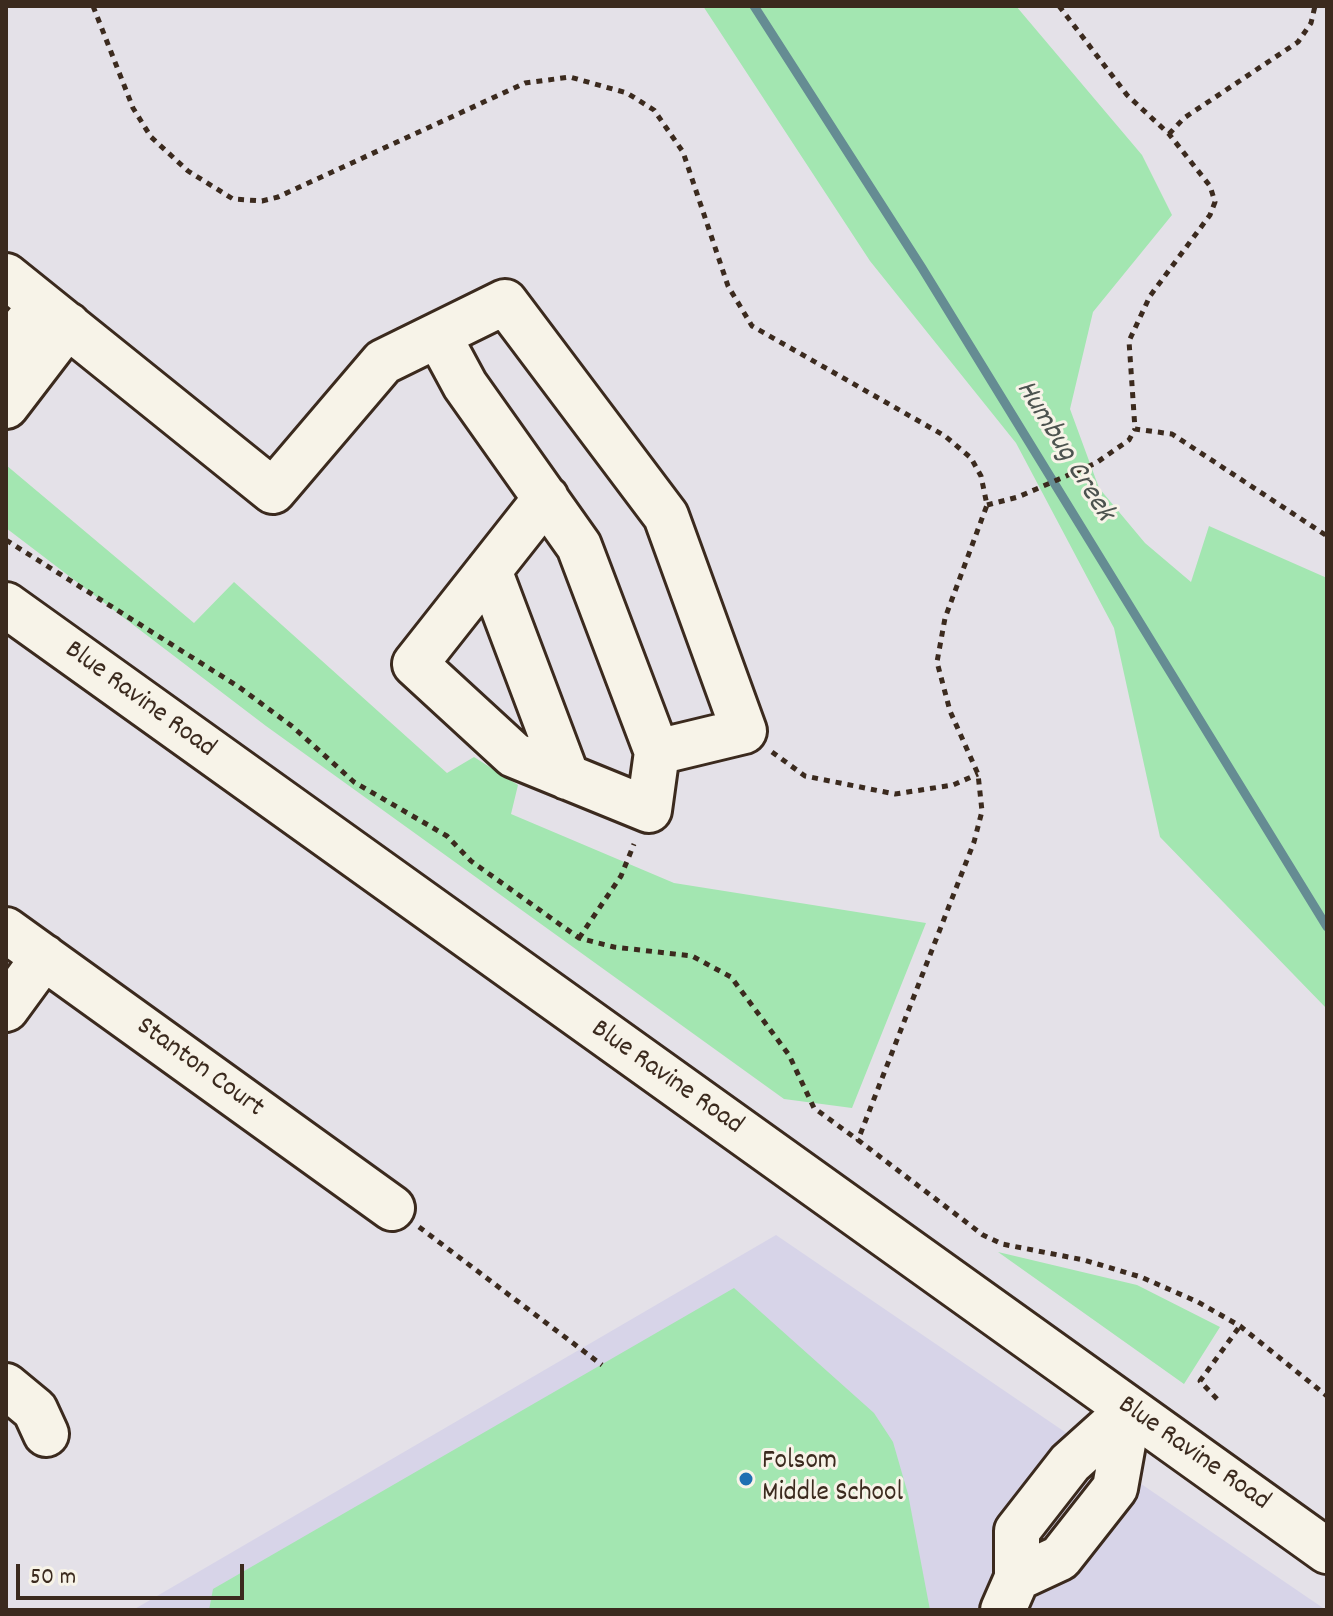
<!DOCTYPE html>
<style>
body{margin:0}
#map{position:relative;width:1333px;height:1616px;overflow:hidden;background:#e4e1e8;font-family:Dekko,sans-serif}
canvas{display:block}
.frame{position:absolute;inset:0;border:8px solid #3b2a1e;pointer-events:none}
.scale{position:absolute;left:16px;top:1564px;width:228px;height:36px;box-sizing:border-box;border:4px solid #3b2a1e;border-top:0;padding-left:10px;font-size:24px;line-height:28px;white-space:nowrap;color:#3b2a1e;-webkit-text-stroke:6px #f7f3e8;paint-order:stroke}
</style>
<div id="map">
<canvas width="1333" height="1616"></canvas>
<div class="frame"></div>
<div class="scale">50 m</div>
</div>
<script>
const ctx = document.querySelector('canvas').getContext('2d');
ctx.lineJoin = 'round';
function paint(path, color) { ctx.fillStyle = color; ctx.fill(path, 'evenodd'); }
const shape = rows => new Path2D(rows.map(r => 'M' + r).join(''));
function trace(path, color, width, dash) { ctx.strokeStyle = color; ctx.lineWidth = width; ctx.lineCap = dash ? 'butt' : 'round'; ctx.setLineDash(dash || []); ctx.stroke(path); }
function label(font, color, halo, rows, align = 'center') {
  ctx.font = font + ' Dekko,sans-serif'; ctx.lineWidth = 6; ctx.setLineDash([]); ctx.textBaseline = 'middle'; ctx.strokeStyle = halo; ctx.fillStyle = color; for (const [text, x, y, turn = 0] of rows) {
    ctx.save(); ctx.translate(x, y); ctx.rotate((+turn || 0) * Math.PI / 180); ctx.textAlign = isNaN(turn) ? turn : align; if (halo) ctx.strokeText(text, 0, 0); ctx.fillText(text, 0, 0); ctx.restore();
  }
}
const built = shape([
 [776,1235,1326,1610,133,1610]
]);
const green = shape([
 [703,6,1016,6,1142,155,1172,215,1093,312,1070,409,1099,488,1145,543,1191,582,1209,526,1327,578,1327,1009,1160,837,1114,628,1016,443,870,261],
 [6,465,194,623,234,582,447,773,474,757,518,785,511,814,674,883,926,923,852,1108,784,1099,266,726,6,528],
 [998,1252,1137,1285,1220,1327,1184,1384],
 [734,1288,874,1413,893,1442,908,1494,930,1610,209,1610,213,1589]
]);
const stream = shape([
 [754,6,922,268,1327,927]
]);
const path = shape([
 [93,6,133,108,151,137,188,171,233,199,262,201,278,197,525,83,570,77,627,93,654,110,683,152,728,286,752,326,945,436,971,458,981,476,987,505,945,618,937,662,950,711,978,774,982,811,974,842,858,1140,983,1235,1002,1244,1084,1260,1141,1277,1198,1302,1240,1326,1327,1396],
 [1059,6,1127,95,1169,134,1210,186,1215,202,1210,215,1150,296,1129,341,1135,429,1172,434,1327,536],
 [1169,134,1184,118,1298,42,1311,23,1315,6],
 [987,505,1018,497,1096,463,1129,440,1135,429],
 [6,540,239,687,293,727,354,782,447,836,471,861,579,938,614,947,692,956,731,977,789,1055,814,1108,858,1140],
 [772,752,805,776,895,794,953,785,978,774],
 [579,938,621,876,634,844],
 [419,1227,602,1365],
 [1217,1399,1200,1381,1240,1326]
]);
const minor = shape([
 [6,276,273,491,383,362,505,302,666,516,744,731,657,752,579,546,465,385,438,335],
 [6,349,42,305],
 [6,406,68,325],
 [546,498,415,664,514,755,649,810,657,752],
 [489,570,567,777],
 [6,930,392,1208],
 [6,1009,44,957],
 [6,1386,35,1410,46,1434],
 [1017,1578,1060,1558,1115,1488,1129,1410],
 [1003,1610,1017,1578,1017,1531,1070,1463,1129,1410]
]);
const major = shape([
 [6,605,1327,1551]
]);
const markers = [
 [746,1479,8,"#1f6fb2"]
];
const streetNames = [
 ["Blue Ravine Road",139,701,36],
 ["Stanton Court",199,1069,36],
 ["Blue Ravine Road",666,1079,35],
 ["Blue Ravine Road",1193,1455,35]
];
const poiNames = [
 ["Folsom",762,1463],
 ["Middle School",762,1495]
];
const waterNames = [
 ["Humbug Creek",1063,452,58]
];
paint(built, '#d7d4e8');
paint(green, '#a3e6b1');
trace(stream, '#658c93', 9);
trace(minor, '#3b2a1e', 50);
trace(major, '#3b2a1e', 50);
trace(path, '#3b2a1e', 5, [6, 6]);
trace(minor, '#f7f3e8', 44);
trace(major, '#f7f3e8', 44);
for (const [x, y, r, color] of markers) { const dot = new Path2D(); dot.arc(x, y, r, 0, 2 * Math.PI); ctx.fillStyle = color; ctx.fill(dot); trace(dot, '#f7f3e8', 3); }
label('28px', '#3b2a1e', '#f7f3e8', streetNames);
label('28px', '#3b2a1e', '#f7f3e8', poiNames, 'left');
label('italic 30px', '#4c534f', '#f7f3e8', waterNames);
</script>
